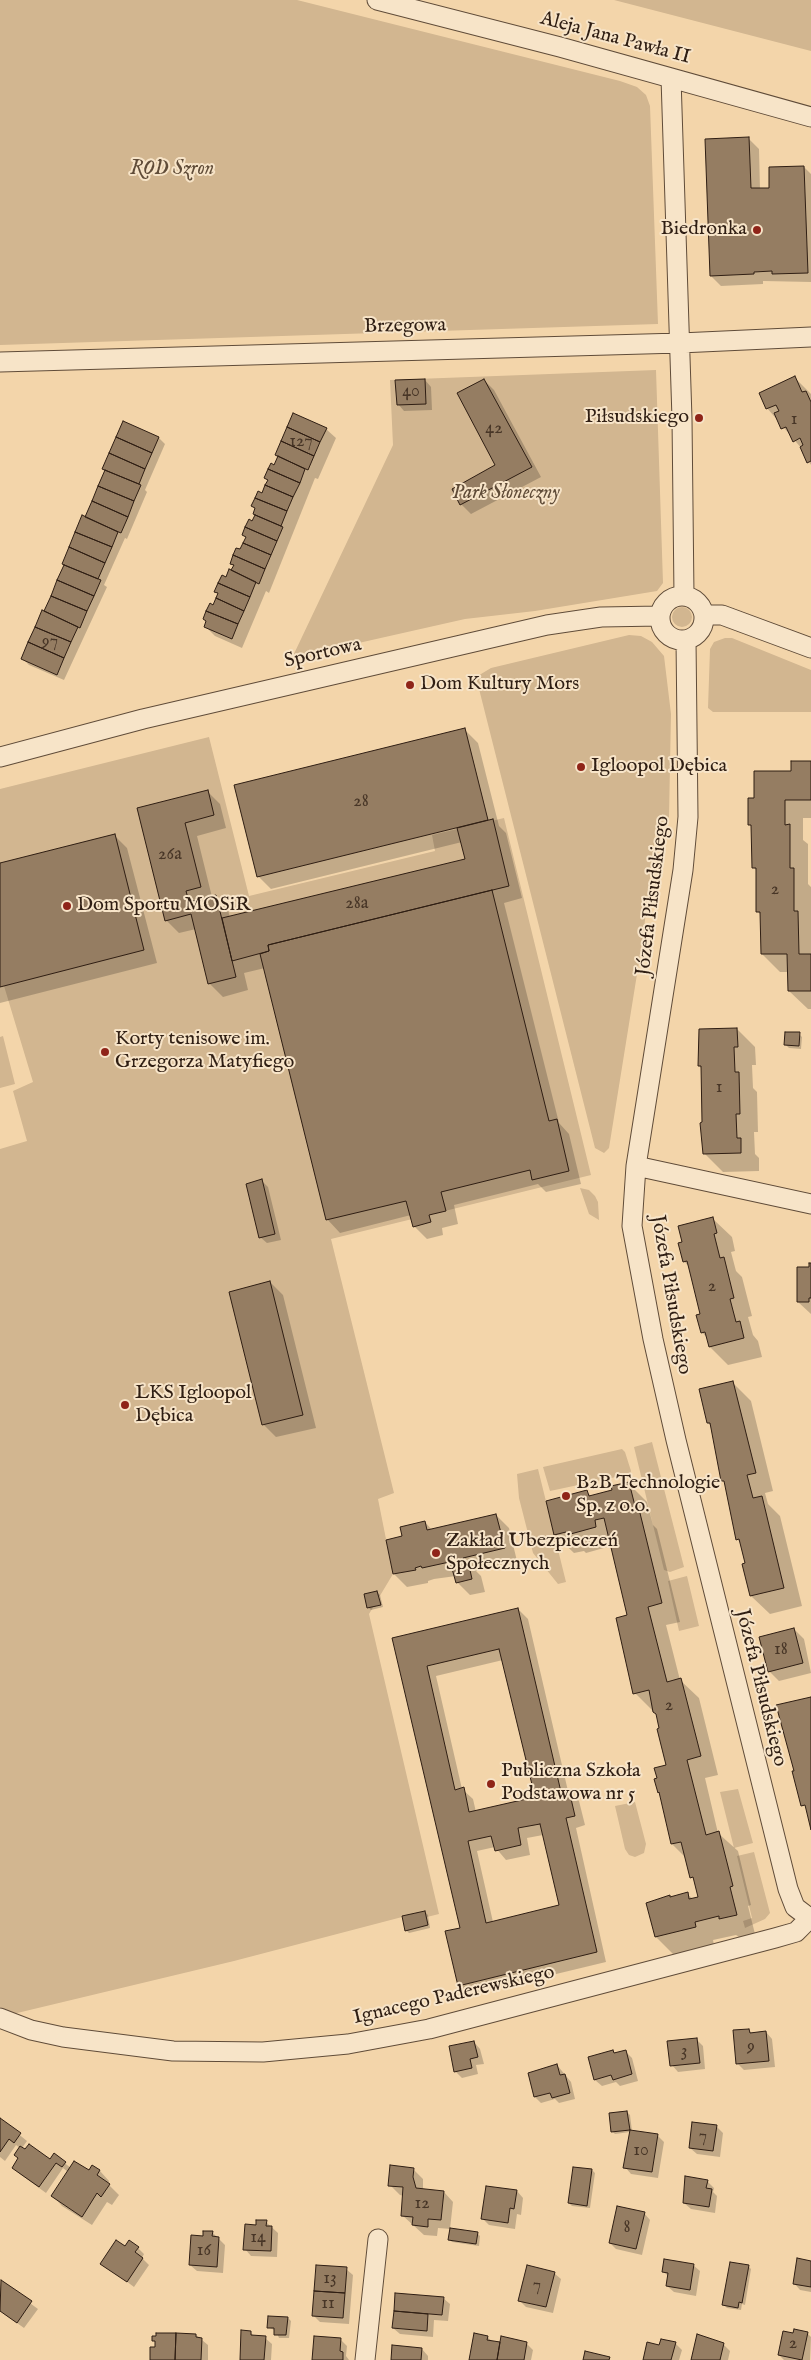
<!DOCTYPE html>
<meta charset="utf-8">
<style>
body{margin:0}
canvas{display:block;background:#f3d5aa}
</style>
<canvas width="811" height="2360"></canvas>
<script>
const ctx = document.querySelector('canvas').getContext('2d');
ctx.lineJoin = 'round';
function paint(path, color) { ctx.fillStyle = color; ctx.fill(path, 'evenodd'); }
const shape = rows => new Path2D(rows.map(r => 'M' + r).join(''));
function trace(path, color, width, dash) { ctx.strokeStyle = color; ctx.lineWidth = width; ctx.lineCap = dash ? 'butt' : 'round'; ctx.setLineDash(dash || []); ctx.stroke(path); }
function label(font, color, halo, rows, align = 'center') {
  ctx.font = font + ' "IM FELL English",serif'; ctx.lineWidth = 4; ctx.setLineDash([]); ctx.textBaseline = 'middle'; ctx.strokeStyle = halo; ctx.fillStyle = color; for (const [text, x, y, turn = 0] of rows) {
    ctx.save(); ctx.translate(x, y); ctx.rotate((+turn || 0) * Math.PI / 180); ctx.textAlign = isNaN(turn) ? turn : align; if (halo) ctx.strokeText(text, 0, 0); ctx.fillText(text, 0, 0); ctx.restore();
  }
}
const green = shape([
 [0,0,297,0,620,81,637,87,646,95,650,106,658,324,0,345],
 [614,0,811,0,811,51],
 [656,370,663,583,657,591,535,611,465,619,292,658,393,445,390,380],
 '672 617a10 10 0 1 1 20 0a10 10 0 1 1-20 0Z',
 [629,635,641,636,652,642,664,656,671,714,669,817,656,827,643,937,609,1148,604,1153,595,1148,476,677,491,668],
 [725,638,732,638,811,670,811,712,713,712,708,708,710,649,714,642],
 [209,737,249,896,435,851,432,835,504,818,591,1175,331,1239,394,1493,378,1499,393,1574,369,1614,439,1914,427,1917,425,1911,234,1961,13,2014,0,2007,0,1149,27,1141,13,1091,33,1082,4,986,0,987,0,789],
 [3,1036,15,1084,0,1088,0,1037],
 [580,1188,589,1190,595,1196,598,1202,599,1220,589,1214],
 [652,1442,684,1567,670,1572,664,1570,634,1447],
 [622,1449,625,1452,631,1471,630,1474,550,1491,543,1467],
 [538,1469,566,1582,558,1584,533,1553,519,1498,517,1474],
 [687,1576,699,1626,679,1631,668,1581],
 [738,1789,753,1843,734,1848,720,1792],
 [635,1802,646,1844,644,1853,635,1857,629,1855,625,1849,615,1806],
 [754,1852,770,1913,765,1919,745,1928,743,1921,752,1918,737,1856]
]);
const shadow = shape([
 [749,139,759,149,760,189,771,189,804,167,811,174,811,282,763,281,763,284,721,286,711,276],
 [795,378,811,394,811,465,802,449,767,408],
 [425,380,431,387,432,410,404,411,398,404],
 [484,380,494,390,541,477,471,514,461,504,497,466],
 [124,423,159,438,165,444,145,490,147,492,127,539,125,538,104,585,107,587,64,680,29,665,22,658,45,613,65,565,63,564,106,471],
 [326,429,336,438,318,479,315,478,269,593,266,591,242,648,215,636,205,626,219,595,216,591,232,572,234,567,231,563,241,551,247,538,243,535,256,516,254,514,256,509,253,506,263,494,268,481,265,478,275,467],
 [465,730,478,743,499,826,506,833,522,898,504,903,559,1123,569,1134,581,1184,546,1192,538,1184,454,1205,458,1224,442,1228,443,1235,427,1239,414,1226,411,1215,340,1233,327,1219,265,968,244,973,248,990,223,997,210,984,196,929,179,933,166,920,138,809,207,791,220,804,226,828,197,836,212,897,215,897,228,910,230,918,467,860,462,842,271,889,258,876],
 [811,762,811,818,803,818,803,840,808,844,808,884,811,887,811,1009,808,1009,789,991,789,972,780,972,762,954,761,915,757,911,757,871,753,867,753,828,749,824,755,799,792,772],
 [114,835,127,848,157,963,0,1003,0,864],
 [737,1029,755,1047,756,1065,752,1065,753,1088,757,1092,758,1132,754,1132,755,1154,759,1158,759,1171,723,1172,705,1154,704,1143,701,1140,701,1124,704,1124,702,1069,699,1066,698,1050],
 [799,1034,802,1037,801,1049,789,1048,786,1045],
 [262,1181,268,1187,281,1240,267,1243,260,1237],
 [713,1219,732,1237,735,1251,731,1252,736,1271,742,1277,752,1316,748,1317,753,1335,758,1341,762,1357,728,1365,710,1347,707,1338,702,1332,702,1315,689,1267,684,1261],
 [811,1264,811,1314,798,1302],
 [270,1282,283,1295,316,1428,276,1437,263,1424],
 [732,1382,751,1401,773,1491,765,1493,768,1504,780,1516,802,1606,770,1614,751,1596,746,1564,741,1543,737,1539,712,1427,708,1423],
 [628,1483,647,1502,653,1525,657,1529,680,1622,666,1625,680,1680,699,1698,718,1775,705,1778,718,1833,738,1851,751,1905,748,1906,755,1934,739,1937,736,1935,713,1940,714,1945,674,1955,656,1937,671,1898,687,1894,693,1899,700,1898,687,1859,672,1844,661,1794,659,1792,667,1766,660,1729,657,1715,635,1693,628,1616,611,1546,586,1553,584,1551,574,1553,555,1535,587,1492,591,1496,613,1491],
 [496,1515,509,1528,517,1561,476,1571,481,1576,485,1592,470,1595,457,1582,456,1576,434,1579,428,1581,428,1583,407,1587,394,1574,404,1537,425,1522,432,1530],
 [377,1592,380,1595,383,1607,371,1610,368,1607],
 [518,1609,528,1619,568,1791,579,1801,585,1825,576,1828,606,1962,469,1995,460,1985,461,1929,393,1639],
 [503,1660,536,1798,476,1812,473,1799,462,1789,436,1676],
 [543,1835,561,1906,493,1922,477,1851,495,1847,506,1860,530,1855,527,1838],
 [794,1629,804,1639,811,1673,779,1681,769,1671],
 [425,1912,428,1915,430,1928,409,1933,406,1930],
 [749,2030,752,2034,766,2032,772,2039,775,2067,744,2070,738,2064,735,2032],
 [696,2039,703,2046,705,2069,678,2072,672,2065],
 [474,2042,480,2049,484,2064,476,2065,478,2074,462,2078,455,2071],
 [625,2051,632,2058,638,2081,620,2086,616,2082,602,2086,595,2080,613,2052,615,2054],
 [557,2065,571,2082,575,2099,559,2103,555,2099,541,2103,535,2097],
 [627,2112,630,2115,632,2131,657,2135,664,2142,658,2178,631,2174,625,2167,630,2132,615,2134,612,2131],
 [0,2119,27,2141,22,2148,50,2160,54,2155,71,2168,89,2172,93,2167,100,2171,109,2181,108,2184,119,2195,112,2205,107,2202,92,2225,62,2206,53,2196,68,2172,63,2168,46,2193,20,2174,13,2168,19,2159,20,2148,16,2145,5,2161,0,2157],
 [716,2126,723,2133,720,2157,697,2154,690,2148],
 [413,2169,423,2179,423,2190,444,2192,453,2202,450,2229,477,2233,480,2236,479,2246,452,2242,449,2239,451,2229,438,2228,437,2236,424,2235,402,2215,404,2196,400,2195,390,2185],
 [592,2170,595,2173,590,2208,572,2206,569,2203],
 [707,2181,714,2188,713,2192,717,2196,715,2213,691,2209,684,2203],
 [517,2191,523,2198,521,2215,517,2214,515,2229,489,2225,483,2219],
 [644,2213,650,2220,642,2255,616,2249,610,2243],
 [266,2222,278,2233,277,2257,251,2256,245,2249,257,2226],
 [212,2232,225,2245,223,2273,197,2271,190,2265,204,2237],
 [125,2247,138,2248,144,2254,142,2258,149,2265,134,2287,102,2263],
 [811,2262,811,2292,800,2290,794,2283],
 [693,2265,700,2271,696,2296,674,2292,667,2286,669,2277,663,2271],
 [748,2266,751,2269,745,2305,742,2304,741,2310,727,2308,724,2305],
 [346,2269,353,2275,349,2324,320,2322,313,2315],
 [554,2273,561,2279,553,2313,526,2307,520,2301],
 [1,2282,38,2309,24,2328,0,2311],
 [396,2294,443,2298,450,2304,448,2321,434,2320,433,2337,400,2334,393,2328],
 [288,2318,291,2321,289,2338,279,2338,276,2331,268,2327],
 [250,2332,255,2337,265,2338,272,2344,271,2360,241,2360],
 [807,2333,811,2337,810,2360,784,2360,779,2355,794,2335],
 [196,2335,208,2345,208,2360,151,2360,156,2348,156,2343,153,2340],
 [487,2337,493,2342,501,2344,527,2344,533,2350,531,2360,471,2360],
 [340,2339,347,2346,346,2356,349,2360,313,2360],
 [675,2343,682,2350,679,2360,645,2360,660,2347],
 [723,2344,730,2351,728,2360,693,2360],
 [422,2349,428,2356,428,2360,392,2360]
]);
const building = shape([
 [749,137,751,188,769,188,769,167,804,166,808,273,772,274,772,271,754,272,754,274,710,276,705,139,749,137],
 [795,376,802,392,806,391,811,402,811,461,807,463,800,447,803,445,800,438,793,442,786,427,781,429,774,413,779,411,776,405,766,409,759,393,795,376],
 [425,379,426,404,397,405,395,380,425,379],
 [484,379,532,467,460,505,452,489,495,465,457,393,484,379],
 [293,413,327,428,320,442,287,427,293,413],
 [123,421,159,437,152,453,116,437,123,421],
 [287,427,320,442,314,456,281,441,287,427],
 [116,437,152,453,145,469,109,453,116,437],
 [281,441,314,456,308,470,275,455,281,441],
 [109,453,145,469,139,484,102,469,109,453],
 [278,456,305,469,300,483,268,469,271,463,274,465,278,456],
 [268,469,300,483,293,497,265,485,268,480,264,478,268,469],
 [105,470,141,485,134,501,98,486,105,470],
 [265,485,293,497,287,511,255,498,258,491,262,493,265,485],
 [98,486,134,501,128,517,92,501,98,486],
 [255,498,287,511,281,526,253,514,255,508,251,506,255,498],
 [92,501,128,517,121,533,85,517,92,501],
 [82,515,118,532,112,547,75,532,82,515],
 [255,515,283,527,277,541,245,527,249,519,252,521,255,515],
 [245,527,277,541,271,555,243,543,246,537,242,535,245,527],
 [75,532,112,547,105,563,69,547,75,532],
 [243,543,271,555,265,569,233,555,236,548,240,549,243,543],
 [69,547,105,563,98,579,62,564,69,547],
 [233,555,265,569,259,584,231,570,234,565,230,564,233,555],
 [64,565,101,580,94,596,57,580,64,565],
 [229,569,256,582,250,597,218,583,222,575,226,577,229,569],
 [57,580,94,596,87,611,51,596,57,580],
 [218,583,250,597,244,611,216,598,218,593,214,592,218,583],
 [51,596,87,611,80,628,44,611,51,596],
 [216,598,244,611,238,624,206,611,210,603,213,605,216,598],
 [42,610,78,627,71,642,35,627,42,610],
 [206,611,238,624,232,639,204,627,206,621,203,619,206,611],
 [35,627,71,642,64,658,28,642,35,627],
 [28,642,64,658,57,675,21,659,28,642],
 [465,728,488,820,257,877,234,785,465,728],
 [791,761,811,761,811,800,785,800,785,825,790,824,790,868,794,868,794,911,798,911,799,954,811,954,811,991,788,991,787,954,761,954,760,912,756,912,756,868,752,868,751,825,748,825,748,798,754,798,754,771,791,771,791,761],
 [208,790,214,815,185,823,201,887,186,891,189,902,216,895,236,977,208,984,191,914,165,921,137,808,208,790],
 [493,819,509,886,268,945,269,951,232,961,222,918,465,859,457,828,493,819],
 [115,834,144,950,0,987,0,863,115,834],
 [492,890,549,1121,557,1119,569,1171,532,1180,530,1170,441,1192,446,1211,429,1215,431,1222,413,1227,406,1201,326,1220,260,954,269,951,268,945,492,890],
 [737,1028,738,1047,734,1047,735,1072,739,1072,740,1114,736,1114,737,1138,741,1138,741,1153,703,1154,700,1123,702,1122,701,1066,698,1066,699,1029,737,1028],
 [785,1032,800,1032,799,1046,784,1045,785,1032],
 [262,1179,275,1234,259,1238,246,1184,262,1179],
 [713,1217,717,1233,714,1234,720,1258,724,1257,734,1298,730,1299,736,1322,740,1321,744,1338,709,1347,705,1332,701,1333,696,1315,700,1314,691,1277,687,1261,683,1262,678,1243,682,1242,678,1226,713,1217],
 [809,1263,811,1263,811,1298,809,1298,809,1302,797,1302,797,1267,809,1267,809,1263],
 [270,1281,303,1415,262,1425,229,1292,270,1281],
 [733,1381,756,1473,747,1475,753,1498,762,1496,784,1588,750,1596,742,1564,745,1563,739,1539,736,1540,724,1481,721,1481,710,1423,707,1423,699,1389,733,1381],
 [629,1482,636,1510,639,1509,662,1603,648,1607,667,1682,681,1678,701,1756,687,1760,706,1835,719,1831,733,1886,730,1887,737,1915,719,1919,719,1916,695,1922,696,1927,655,1937,646,1903,670,1895,670,1897,688,1892,689,1899,698,1897,693,1877,690,1878,681,1842,671,1844,659,1792,658,1793,654,1779,657,1778,654,1768,666,1765,657,1729,659,1728,656,1714,653,1712,649,1690,633,1694,616,1618,627,1615,604,1518,595,1520,596,1527,567,1535,566,1532,554,1535,546,1501,587,1490,589,1496,612,1490,611,1486,629,1482],
 [496,1514,505,1548,463,1558,464,1562,468,1561,472,1579,456,1583,451,1565,454,1565,454,1561,422,1568,421,1566,415,1568,416,1570,393,1574,386,1540,402,1536,400,1527,425,1521,427,1530,496,1514],
 [377,1591,381,1605,367,1608,364,1594,377,1591],
 [518,1608,561,1792,569,1790,575,1816,566,1818,597,1952,458,1986,445,1931,460,1928,392,1638,518,1608],
 [499,1649,535,1797,469,1812,464,1787,455,1790,427,1666,499,1649],
 [540,1824,559,1905,486,1923,468,1841,491,1836,495,1851,521,1845,518,1828,540,1824],
 [794,1628,803,1663,768,1672,759,1637,794,1628],
 [811,1697,811,1830,805,1805,801,1806,792,1771,794,1771,776,1705,811,1697],
 [425,1911,428,1925,405,1931,402,1916,425,1911],
 [749,2029,750,2033,766,2031,769,2061,736,2064,733,2030,749,2029],
 [697,2038,700,2063,670,2066,667,2041,697,2038],
 [474,2041,478,2057,470,2059,472,2068,454,2072,449,2046,474,2041],
 [613,2050,614,2053,626,2050,632,2074,613,2080,611,2075,594,2080,588,2057,613,2050],
 [557,2064,560,2075,565,2074,570,2093,552,2098,550,2093,534,2097,528,2073,557,2064],
 [627,2111,630,2130,611,2132,609,2113,627,2111],
 [0,2118,21,2133,14,2143,9,2139,0,2152,0,2118],
 [692,2122,717,2125,713,2151,689,2148,692,2122],
 [630,2130,658,2134,652,2172,623,2168,630,2130],
 [29,2144,50,2159,54,2153,66,2162,62,2167,56,2163,39,2187,12,2168,18,2158,14,2155,20,2146,25,2149,29,2144],
 [74,2161,89,2170,92,2165,100,2170,97,2175,110,2184,101,2197,97,2193,82,2217,51,2196,74,2161],
 [390,2165,414,2168,413,2177,416,2188,444,2191,441,2220,428,2219,428,2227,412,2225,413,2217,401,2216,403,2187,388,2186,390,2165],
 [573,2167,592,2169,587,2206,568,2203,573,2167],
 [685,2176,708,2180,706,2188,712,2189,709,2207,683,2203,685,2176],
 [486,2186,517,2190,514,2209,510,2208,508,2223,481,2219,486,2186],
 [617,2206,645,2212,636,2249,609,2243,617,2206],
 [256,2220,267,2220,266,2226,272,2226,271,2251,243,2250,245,2224,256,2225,256,2220],
 [450,2228,478,2232,476,2244,448,2240,450,2228],
 [203,2231,213,2231,212,2236,219,2237,217,2267,189,2265,191,2235,203,2236,203,2231],
 [116,2240,125,2246,129,2240,139,2247,135,2252,143,2258,127,2282,100,2264,116,2240],
 [797,2258,811,2261,811,2287,793,2284,797,2258],
 [664,2259,694,2264,690,2290,666,2286,668,2273,662,2272,664,2259],
 [730,2262,749,2265,742,2303,739,2302,738,2308,722,2305,730,2262],
 [316,2265,347,2267,345,2293,314,2291,316,2265],
 [527,2265,555,2272,546,2307,518,2301,527,2265],
 [1,2280,32,2301,17,2323,0,2311,1,2280],
 [314,2291,345,2293,343,2318,312,2316,314,2291],
 [395,2293,444,2297,442,2315,394,2311,395,2293],
 [394,2311,428,2314,427,2331,392,2328,394,2311],
 [268,2316,288,2317,286,2335,274,2335,274,2328,267,2328,268,2316],
 [794,2329,808,2332,802,2360,778,2355,783,2331,793,2333,794,2329],
 [241,2330,251,2331,251,2335,266,2336,264,2360,240,2360,241,2330],
 [156,2333,176,2333,175,2360,150,2360,150,2347,155,2347,155,2341,152,2341,152,2336,156,2336,156,2333],
 [176,2333,196,2334,196,2337,202,2338,201,2360,175,2360,176,2333],
 [474,2333,488,2336,487,2340,500,2342,497,2360,469,2360,474,2333],
 [697,2334,724,2343,720,2360,691,2360,697,2334],
 [314,2336,341,2338,340,2351,343,2352,343,2360,312,2360,314,2336],
 [501,2336,527,2342,524,2360,497,2360,501,2336],
 [661,2339,676,2342,671,2360,643,2360,647,2342,659,2345,661,2339],
 [392,2345,422,2348,421,2360,391,2360,392,2345],
 [585,2351,610,2357,609,2360,583,2360,585,2351]
]);
const minor = shape([
 [377,0,560,47,811,117],
 [671,78,682,419,684,595],
 [0,362,680,343,811,337],
 '660 618a22 22 0 1 1 44 0a22 22 0 1 1-44 0Z',
 [704,615,722,615,811,648],
 [686,640,688,817,683,870,636,1166,632,1226,653,1339,676,1440,788,1889,795,1907,811,1919],
 [0,757,143,719,547,625,601,617,660,616],
 [636,1166,811,1204],
 [0,2018,31,2030,63,2037,173,2051,263,2052,348,2044,429,2029,775,1938,796,1932,810,1918],
 [365,2360,378,2239]
]);
const markers = [
 [757,230,5,"#8f2418"],
 [699,418,5,"#8f2418"],
 [410,685,5,"#8f2418"],
 [581,767,5,"#8f2418"],
 [67,906,5,"#8f2418"],
 [105,1052,5,"#8f2418"],
 [125,1405,5,"#8f2418"],
 [566,1496,5,"#8f2418"],
 [436,1553,5,"#8f2418"],
 [491,1784,5,"#8f2418"]
];
const numberNames = [
 ["40",411,392],
 ["1",794,420],
 ["42",494,429],
 ["127",301,442],
 ["97",50,642],
 ["28",361,802],
 ["26a",170,855],
 ["2",775,890],
 ["28a",357,904],
 ["1",719,1088],
 ["2",712,1287],
 ["18",781,1650],
 ["2",669,1706],
 ["9",751,2047],
 ["3",684,2052],
 ["7",703,2137],
 ["10",641,2151],
 ["12",422,2204],
 ["8",627,2228],
 ["14",258,2238],
 ["16",204,2251],
 ["13",330,2279],
 ["7",537,2286],
 ["11",328,2304],
 ["2",793,2344]
];
const streetNames = [
 ["Aleja Jana Pawła II",615,39,15],
 ["Brzegowa",405,327,-1],
 ["Sportowa",323,654,-13],
 ["Józefa Piłsudskiego",654,896,-83],
 ["Józefa Piłsudskiego",670,1295,80],
 ["Józefa Piłsudskiego",760,1688,76],
 ["Ignacego Paderewskiego",454,1996,-13]
];
const parkNames = [
 ["ROD Szron",172,170],
 ["Park Słoneczny",506,494]
];
const poiNames = [
 ["Biedronka",747,230,"right"],
 ["Piłsudskiego",689,418,"right"],
 ["Dom Kultury Mors",420,685],
 ["Igloopol Dębica",591,767],
 ["Dom Sportu MOSiR",77,906],
 ["Korty tenisowe im.",115,1040],
 ["Grzegorza Matyfiego",115,1063],
 ["LKS Igloopol",135,1394],
 ["Dębica",135,1417],
 ["B2B Technologie",576,1484],
 ["Sp. z o.o.",576,1507],
 ["Zakład Ubezpieczeń",446,1542],
 ["Społecznych",446,1565],
 ["Publiczna Szkoła",501,1772],
 ["Podstawowa nr 5",501,1795]
];
paint(green, '#d2b690');
paint(shadow, '#0003');
paint(building, '#957d62');
trace(building, '#2f1e13', 1);
trace(minor, '#604c39', 21);
trace(minor, '#f7e4c8', 19);
for (const [x, y, r, color] of markers) { const dot = new Path2D(); dot.arc(x, y, r, 0, 2 * Math.PI); ctx.fillStyle = color; ctx.fill(dot); trace(dot, '#f7e4c8', 2); }
label('18px', '#483627', null, numberNames);
label('20px', '#2f1e13', '#f7e4c8', streetNames);
label('italic 20px', '#604c38', '#f7e4c8', parkNames);
label('20px', '#2f1e13', '#f7e4c8', poiNames, 'left');
</script>
